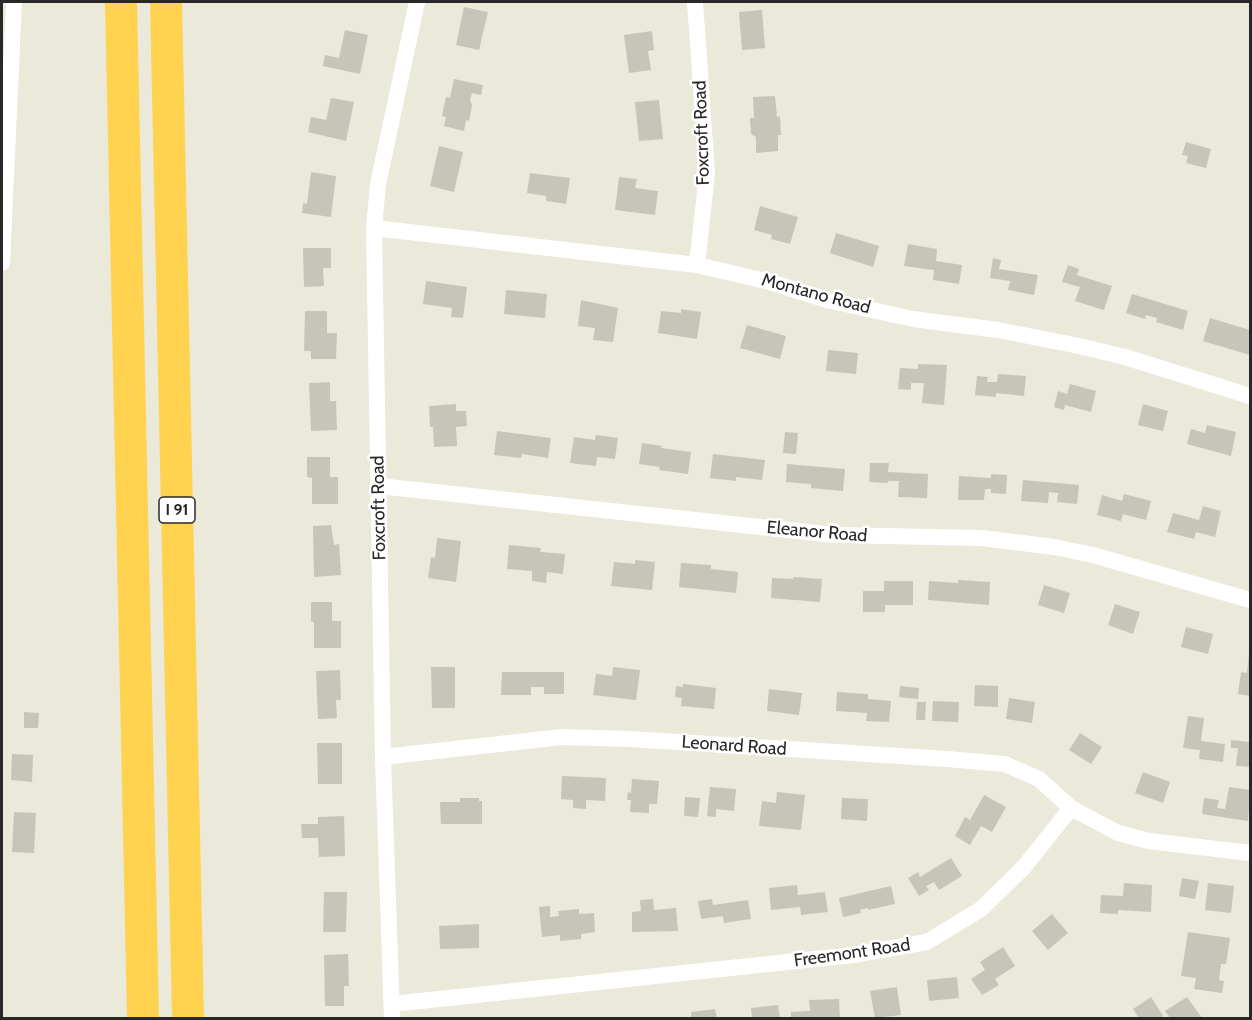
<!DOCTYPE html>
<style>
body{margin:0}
#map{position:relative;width:1252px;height:1020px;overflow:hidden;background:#ebe9d9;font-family:Cabin,sans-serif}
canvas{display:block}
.frame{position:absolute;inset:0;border:3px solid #282828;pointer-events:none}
</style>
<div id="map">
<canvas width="1252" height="1020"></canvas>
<div class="frame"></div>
</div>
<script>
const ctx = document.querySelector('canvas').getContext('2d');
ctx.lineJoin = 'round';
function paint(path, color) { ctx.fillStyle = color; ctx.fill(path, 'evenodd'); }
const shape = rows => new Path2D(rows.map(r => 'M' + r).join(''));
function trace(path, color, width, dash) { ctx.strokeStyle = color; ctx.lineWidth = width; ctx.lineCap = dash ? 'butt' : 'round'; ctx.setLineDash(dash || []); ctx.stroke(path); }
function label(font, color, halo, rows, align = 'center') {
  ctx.font = font + ' Cabin,sans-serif'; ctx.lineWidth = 5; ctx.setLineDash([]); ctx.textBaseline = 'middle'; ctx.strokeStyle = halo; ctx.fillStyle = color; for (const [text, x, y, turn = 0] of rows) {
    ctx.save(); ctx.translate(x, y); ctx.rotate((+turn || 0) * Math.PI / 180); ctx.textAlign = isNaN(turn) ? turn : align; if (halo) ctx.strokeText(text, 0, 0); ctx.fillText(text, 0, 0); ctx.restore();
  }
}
const building = shape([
 [464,7,488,12,479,50,456,45],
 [762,10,765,48,742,50,739,12],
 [345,30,368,35,360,74,323,66,325,55,339,58],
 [652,31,654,50,648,51,651,70,629,73,624,35],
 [454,79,483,85,481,95,472,93,470,100,472,105,469,121,466,120,464,131,444,126,446,117,442,116,446,97,450,98],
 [775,96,777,117,780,116,781,135,778,135,778,151,756,153,756,137,751,134,750,118,754,118,753,97],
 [331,98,354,102,346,141,308,132,311,117,326,120],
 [659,100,663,139,639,141,635,102],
 [1186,142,1211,149,1206,168,1186,163,1188,156,1182,155],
 [439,146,463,152,454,192,430,186],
 [311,172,336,176,331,217,302,213,303,203,307,204],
 [530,173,570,178,566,204,546,201,546,196,527,193],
 [619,177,637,179,635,188,658,191,655,215,615,210],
 [760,206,798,217,790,244,771,239,772,235,754,230],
 [836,233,879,246,873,267,830,253],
 [908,244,937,249,936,261,962,265,959,284,933,280,934,270,904,266],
 [303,248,331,248,331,268,323,268,324,286,304,287],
 [993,258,1001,260,999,269,1038,275,1034,295,1008,290,1010,281,990,278],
 [1068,265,1079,269,1077,275,1112,286,1104,310,1075,301,1080,287,1062,282],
 [426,281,467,287,463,318,451,317,452,308,423,304],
 [506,290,547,294,545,318,504,314],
 [1132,294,1188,311,1183,330,1156,322,1157,318,1146,315,1145,319,1126,313],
 [581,300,618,308,613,342,593,340,595,328,578,326],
 [681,309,701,312,697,339,658,333,661,311,681,313],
 [305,311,327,311,327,333,337,333,336,359,311,359,311,351,304,351],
 [1210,318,1250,330,1250,355,1203,341],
 [747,325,786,336,780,359,740,348],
 [828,350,858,353,856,374,826,371],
 [918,364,947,365,944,405,922,403,924,383,911,383,911,390,898,389,900,368,918,369],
 [998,374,1026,376,1024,396,996,393,996,397,975,395,977,376,988,377,987,382,997,382],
 [330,382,330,401,336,401,337,430,311,431,309,383],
 [1070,384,1096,391,1091,412,1065,405,1064,410,1054,407,1058,391,1067,394],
 [456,404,456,411,466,411,467,426,456,427,457,446,434,447,433,427,430,427,429,406],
 [1143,404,1168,411,1163,431,1138,425],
 [1207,425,1236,432,1231,456,1187,444,1191,429,1205,433],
 [497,431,551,438,548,458,522,454,521,458,494,455],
 [785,432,798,433,796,454,783,453],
 [596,435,618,438,615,459,597,457,596,466,570,463,574,437,595,440],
 [642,443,662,446,661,448,691,452,688,474,659,470,660,467,639,464],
 [713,454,765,460,762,480,736,477,736,481,710,478],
 [307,457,330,457,330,477,338,477,338,504,312,504,312,478,307,477],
 [870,463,889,463,888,472,928,474,927,498,898,497,899,481,889,481,887,483,869,482],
 [787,464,845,469,843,491,811,488,811,484,786,482],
 [991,474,1007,475,1006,494,991,493,991,489,985,489,984,500,958,500,959,476,991,478],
 [1023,480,1079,485,1077,504,1057,502,1058,493,1049,492,1048,503,1021,501],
 [1124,494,1151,501,1146,520,1123,514,1121,521,1097,515,1102,495,1122,501],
 [1203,506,1221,511,1215,537,1196,532,1194,539,1167,532,1173,513,1199,520],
 [331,525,334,545,339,544,341,575,314,577,313,526],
 [437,538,461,541,456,582,428,578,431,557,435,558],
 [509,545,541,548,540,552,565,554,563,574,547,572,546,583,532,581,532,571,507,569],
 [635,560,655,562,652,590,611,586,614,562,635,564],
 [681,563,711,565,711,569,738,572,736,593,679,587],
 [793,577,822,579,820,602,771,598,772,578,793,579],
 [958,580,990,582,989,605,928,600,929,581,958,583],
 [884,581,913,581,913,605,885,605,885,612,863,612,863,591,884,591],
 [1044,585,1070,593,1064,613,1038,605],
 [311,602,332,602,332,621,341,621,341,648,314,648,314,622,311,622],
 [1115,604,1140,612,1133,634,1108,625],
 [1186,627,1213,634,1208,654,1181,647],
 [1249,653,1250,653,1250,696,1238,694,1241,672,1247,673],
 [431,667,455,667,455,708,432,708],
 [613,667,640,670,636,700,593,695,596,674,612,676],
 [340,670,341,700,336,700,337,718,318,719,316,671],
 [502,672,564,672,564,694,544,694,544,687,531,687,531,695,501,695],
 [683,684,716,688,714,709,681,706,682,698,675,697,676,686,683,687],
 [975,685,998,686,998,707,974,706],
 [900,686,919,688,918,699,899,697],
 [769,689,802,693,799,715,767,711],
 [837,692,868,694,868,699,891,701,889,722,866,721,867,713,836,711],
 [1009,698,1035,702,1032,723,1006,719],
 [933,701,959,702,958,722,932,721],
 [917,702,926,702,925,720,916,720],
 [24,712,39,713,38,728,24,728],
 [1188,716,1204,718,1201,741,1225,744,1223,762,1199,759,1200,750,1183,748],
 [1080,733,1102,747,1091,764,1069,750],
 [1231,740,1250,742,1250,767,1236,766,1238,748,1231,748],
 [317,743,342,743,342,784,318,784],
 [12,754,33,755,32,782,11,780],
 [1143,772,1170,782,1163,803,1135,793],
 [562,776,606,778,605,801,586,800,586,809,573,808,573,800,561,799],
 [632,779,659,781,657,804,649,804,649,813,630,812,631,800,627,800,628,792,631,793],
 [710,787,736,789,734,811,716,809,716,817,707,816],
 [1229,787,1250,790,1248,821,1202,814,1204,798,1219,800,1217,808,1225,809],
 [777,792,805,795,801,830,759,826,762,801,776,803],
 [984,795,1006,807,992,832,981,826,970,845,955,836,965,817,970,820],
 [685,797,700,798,698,817,684,816],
 [460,798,479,798,479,801,482,801,482,824,441,824,440,802,460,802],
 [842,798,868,799,867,821,841,819],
 [14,812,36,813,34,853,12,852],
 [344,816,345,856,319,857,318,838,302,838,301,824,318,824,318,817],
 [951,858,962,876,939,890,934,882,926,886,929,890,919,896,908,878,918,872,920,877],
 [1182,878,1199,881,1195,899,1179,896],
 [1124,883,1152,885,1151,912,1118,910,1118,914,1100,913,1101,895,1123,896],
 [1208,883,1234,886,1231,913,1205,910],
 [797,885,798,895,825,892,828,912,801,915,800,907,771,910,769,888],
 [891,886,895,904,868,910,868,908,860,910,861,913,843,917,839,898],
 [324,892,347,892,346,932,323,932],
 [653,899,654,910,676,908,678,931,632,932,632,912,641,911,640,900],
 [712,899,713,905,748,900,751,919,724,923,723,916,701,919,698,901],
 [550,906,550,917,559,916,558,911,579,909,579,914,594,913,595,932,581,934,581,939,560,941,560,935,542,937,539,907],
 [1052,914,1068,933,1048,950,1032,931],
 [479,924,479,948,440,949,439,926],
 [1188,932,1230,938,1226,964,1221,964,1219,980,1224,981,1222,993,1194,989,1196,978,1181,976],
 [1003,947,1015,966,995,979,999,985,982,995,971,979,985,970,980,962],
 [348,954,349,986,344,986,344,1006,325,1006,324,955],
 [957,977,959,998,929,1001,927,980],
 [897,987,901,1015,875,1018,870,991],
 [1151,997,1163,1016,1159,1018,1139,1018,1133,1009],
 [1187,997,1202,1018,1170,1018,1165,1011],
 [839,999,840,1018,791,1018,791,1012,810,1011,809,1000],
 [778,1005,780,1018,752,1018,751,1008],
 [715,1009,717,1018,691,1018,691,1012]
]);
const minor = shape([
 [695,2,707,173,697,265],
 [374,228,697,265,770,282,827,300,913,319,998,330,1079,346,1125,357,1250,396],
 [2,263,14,2],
 [379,486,835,535,982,538,1054,547,1093,555,1250,600],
 [383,757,562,737,630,739,947,759,1005,764,1039,779,1071,808],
 [392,1004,853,955,927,942,981,909,1024,867,1071,808,1118,833,1149,841,1250,853],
 [392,1018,383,757,374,228,378,184,417,2]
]);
const motorway = shape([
 [121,2,143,1018],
 [166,2,188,1018]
]);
const shields = [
 [177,510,36]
];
const shieldNames = [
 ["I 91",177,510]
];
const streetNames = [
 ["Foxcroft Road",702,133,-92],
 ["Montano Road",816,294,15],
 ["Foxcroft Road",379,508,-91],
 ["Eleanor Road",817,532,5],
 ["Leonard Road",734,746,4],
 ["Freemont Road",852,953,-8]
];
paint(building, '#c6c5b9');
trace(minor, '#fff', 16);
trace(motorway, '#ffd250', 32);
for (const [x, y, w] of shields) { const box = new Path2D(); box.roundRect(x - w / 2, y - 13, w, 26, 4.5); ctx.fillStyle = '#fff'; ctx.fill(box); trace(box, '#282828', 1.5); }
label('bold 16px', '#282828', null, shieldNames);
label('18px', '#282828', '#fff', streetNames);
</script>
